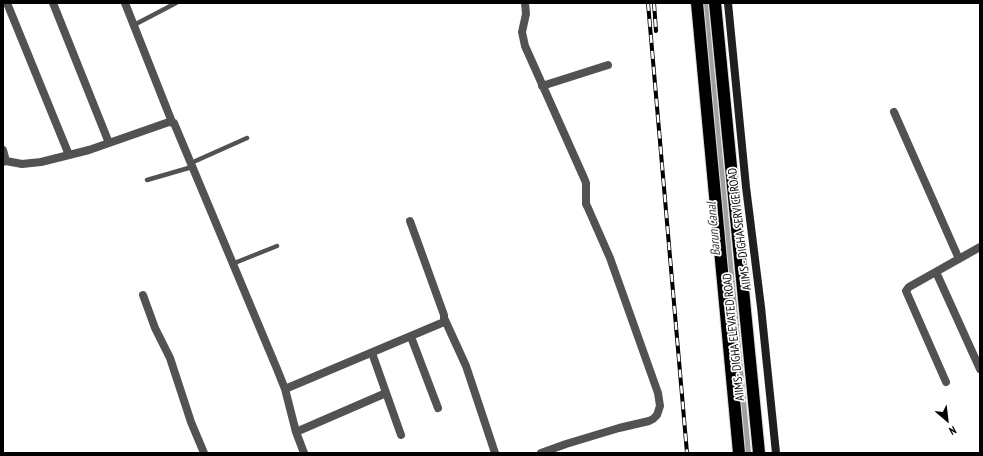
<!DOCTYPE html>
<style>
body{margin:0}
#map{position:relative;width:983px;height:456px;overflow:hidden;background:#fff;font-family:"PT Sans Narrow",sans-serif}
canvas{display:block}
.frame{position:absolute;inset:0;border:4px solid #000;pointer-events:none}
.north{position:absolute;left:927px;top:400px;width:40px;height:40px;-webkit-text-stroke:3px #fff;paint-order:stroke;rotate:152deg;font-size:11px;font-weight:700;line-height:16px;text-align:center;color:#000}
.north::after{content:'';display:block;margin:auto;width:14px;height:18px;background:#000;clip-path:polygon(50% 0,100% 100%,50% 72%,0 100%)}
</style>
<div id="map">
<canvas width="983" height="456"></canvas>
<div class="frame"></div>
<div class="north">N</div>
</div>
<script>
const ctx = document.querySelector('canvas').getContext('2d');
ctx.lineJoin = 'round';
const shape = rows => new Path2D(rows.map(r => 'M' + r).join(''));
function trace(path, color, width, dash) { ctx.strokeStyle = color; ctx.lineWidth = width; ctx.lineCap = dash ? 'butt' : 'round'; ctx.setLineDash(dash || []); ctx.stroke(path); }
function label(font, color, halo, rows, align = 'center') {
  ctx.font = font + ' "PT Sans Narrow",sans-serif'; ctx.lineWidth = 3.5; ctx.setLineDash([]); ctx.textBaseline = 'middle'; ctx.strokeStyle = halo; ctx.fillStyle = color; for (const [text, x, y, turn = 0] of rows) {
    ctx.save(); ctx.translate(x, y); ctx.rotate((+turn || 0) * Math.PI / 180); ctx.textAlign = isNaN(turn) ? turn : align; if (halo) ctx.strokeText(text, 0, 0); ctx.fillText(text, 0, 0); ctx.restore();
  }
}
const canal = shape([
 [704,3,747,453]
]);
const lane = shape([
 [134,25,176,3],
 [191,163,247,138],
 [147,180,192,167],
 [232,264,277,246]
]);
const street = shape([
 [7,3,69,155],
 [53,3,109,143],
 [125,3,172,122],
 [525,3,526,14,522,32,525,46,584,178,586,183,586,204,588,208,610,258,658,393,660,406,657,415,653,419,649,421,619,428,566,444,541,453],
 [542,86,608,65],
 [894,112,959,259],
 [3,150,6,161],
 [3,162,6,161,22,164,41,162,89,150,169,122,174,123,277,369,285,389,296,432,304,453],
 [936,272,980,369],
 [143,295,155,328,170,358,191,422,204,453],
 [445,320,466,366,495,453],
 [411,337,438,408],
 [372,353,401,435],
 [946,382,906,291,909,287,980,247],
 [285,389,444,322,444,315,410,221],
 [296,432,386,393]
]);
const secondary = shape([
 [728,3,746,187,761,307,776,453]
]);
const highway = shape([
 [697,3,739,453],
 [715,3,759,453]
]);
const rail = shape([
 [648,3,687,453],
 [654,3,656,31]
]);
const streetNames = [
 ["AIIMS - DIGHA SERVICE ROAD",740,229,-97],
 ["AIIMS- DIGHA ELEVATED ROAD",734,337,-96]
];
const waterNames = [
 ["Barun Canal",714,229,-95]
];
trace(canal, '#a0a0a0', 8);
trace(highway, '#dbdbdb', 14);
trace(lane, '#525252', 4.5);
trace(street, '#525252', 8);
trace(secondary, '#1f1f1f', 8);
trace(highway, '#000', 12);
trace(rail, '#000', 4);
trace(rail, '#fff', 2.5, [8]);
label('12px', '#000', '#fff', streetNames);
label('italic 13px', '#414141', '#fff', waterNames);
</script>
